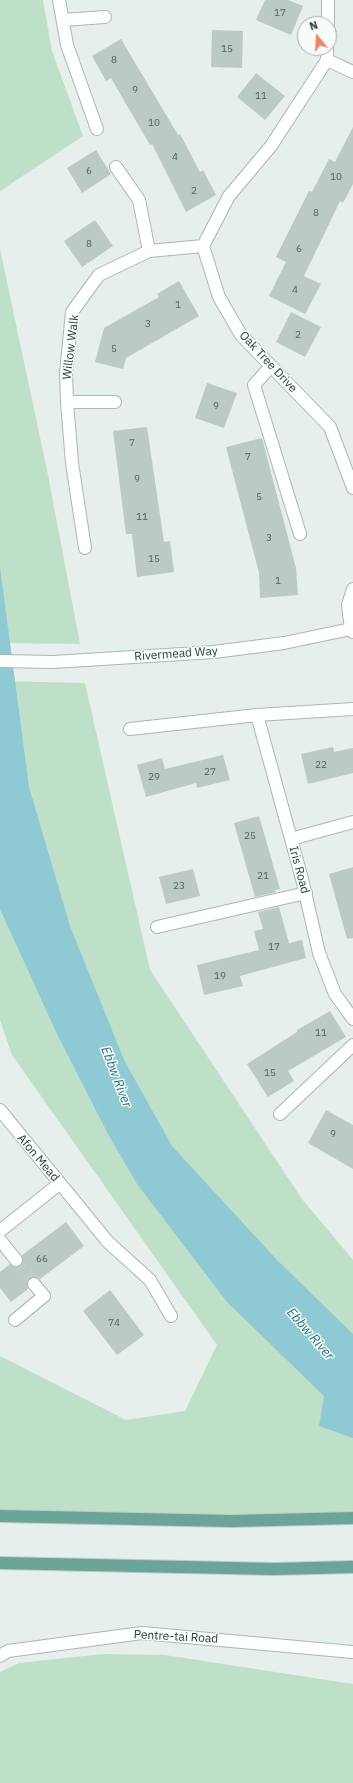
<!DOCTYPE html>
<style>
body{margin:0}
#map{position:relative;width:353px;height:1783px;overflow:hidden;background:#e6efeb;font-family:"IBM Plex Sans",sans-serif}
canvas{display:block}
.north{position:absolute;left:297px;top:16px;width:40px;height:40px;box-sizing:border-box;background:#f7fbf9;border:1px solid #a3b1ad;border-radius:50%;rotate:342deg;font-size:11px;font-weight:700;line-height:16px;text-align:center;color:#24423a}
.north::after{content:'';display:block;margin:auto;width:14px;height:18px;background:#f4845f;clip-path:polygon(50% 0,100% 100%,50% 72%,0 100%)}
</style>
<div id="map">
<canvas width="353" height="1783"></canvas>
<div class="north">N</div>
</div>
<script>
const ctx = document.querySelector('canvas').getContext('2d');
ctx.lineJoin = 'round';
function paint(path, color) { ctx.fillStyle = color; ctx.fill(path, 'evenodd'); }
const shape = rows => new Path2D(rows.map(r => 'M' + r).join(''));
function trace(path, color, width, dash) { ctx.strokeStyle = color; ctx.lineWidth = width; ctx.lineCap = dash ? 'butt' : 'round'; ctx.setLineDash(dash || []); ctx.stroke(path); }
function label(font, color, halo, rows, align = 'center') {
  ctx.font = font + ' "IBM Plex Sans",sans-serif'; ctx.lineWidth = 3; ctx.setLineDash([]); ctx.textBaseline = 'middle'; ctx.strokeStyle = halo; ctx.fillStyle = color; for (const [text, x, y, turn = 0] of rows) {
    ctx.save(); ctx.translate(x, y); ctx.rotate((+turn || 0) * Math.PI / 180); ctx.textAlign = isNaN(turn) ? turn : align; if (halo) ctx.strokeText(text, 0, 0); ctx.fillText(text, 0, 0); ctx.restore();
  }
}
const green = shape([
 [0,0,43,0,52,51,83,136,0,191],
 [0,249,48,475,80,644,0,643],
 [0,681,85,683,150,970,302,1199,353,1260,353,1518,0,1516,0,1356,126,1420,185,1411,217,1345,12,1055,0,1020],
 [103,1654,165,1655,353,1684,353,1783,0,1783,0,1672,19,1663]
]);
const water = shape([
 [0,567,29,787,70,926,124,1060,172,1146,277,1260,353,1334,353,1438,319,1426,324,1396,227,1302,137,1184,108,1134,57,1034,0,909]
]);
const building = shape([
 [265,0,288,0,303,6,291,35,256,20],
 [212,30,243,31,242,68,211,67],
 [121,39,178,135,180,134,200,172,203,170,216,195,186,212,152,144,150,145,111,78,106,81,92,56],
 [256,73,285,96,265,120,237,97],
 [353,127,353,184,343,203,340,201,304,276,321,284,305,314,269,296,286,262,276,257,309,191,312,192,329,159,335,162],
 [96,150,111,174,82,193,67,168],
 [95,220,113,246,82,267,64,241],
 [179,281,199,316,126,358,123,369,95,362,104,328,159,297,157,294],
 [291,312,321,327,305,357,276,342],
 [207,383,237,393,224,428,195,418],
 [147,427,164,542,170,541,174,572,137,577,132,534,126,534,113,431],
 [262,438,296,568,298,595,260,598,259,573,226,447],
 [333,747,334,752,353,748,353,773,308,784,301,754],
 [223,755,230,780,197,788,196,783,146,797,137,765,162,758,165,769],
 [259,816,280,889,275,890,276,892,255,897,234,823],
 [353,867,353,938,347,939,329,874],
 [193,869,200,896,166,904,159,877],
 [279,907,289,943,302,940,306,958,240,976,243,986,204,995,197,965,259,950,254,931,263,929,258,912],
 [330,1011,346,1037,288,1071,294,1081,268,1097,247,1064,297,1032,297,1030],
 [326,1110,353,1125,353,1169,308,1143],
 [66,1222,84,1246,40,1279,36,1277,30,1278,27,1282,28,1289,11,1302,0,1288,0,1272,10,1264,14,1267,20,1266,23,1262,22,1255],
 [110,1290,144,1335,117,1355,83,1311]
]);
const minorTunnel = shape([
 [16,1260,34,1284]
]);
const minor = shape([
 [59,0,67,45,97,129],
 [63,20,105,17],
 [328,24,328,0],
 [327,48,327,60,271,146,229,196,203,246,219,297,241,335,330,427,353,488],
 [327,60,353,72],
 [116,167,139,200,149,251],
 [271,366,254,385,300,534],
 [67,402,115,402],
 [85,548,72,463,67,402,66,373,72,312,99,275,149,251,203,246],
 [353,589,348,605,351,629,353,632],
 [0,661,53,662,214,652,284,643,351,629],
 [257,715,302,879,319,953,335,994,353,1019],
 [130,729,257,715,353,709],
 [291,839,353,822],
 [157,927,306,893],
 [0,1110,108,1242,150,1280,171,1316],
 [280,1114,353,1045],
 [0,1231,59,1184],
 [0,1240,16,1260],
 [15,1320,44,1296,34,1284],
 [0,1656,8,1651,142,1633,353,1652]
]);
const major = shape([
 [0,1516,231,1521,353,1518],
 [0,1563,274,1569,353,1567]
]);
const numberNames = [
 ["17",280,13],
 ["15",227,49],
 ["8",114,60],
 ["9",135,90],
 ["11",261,96],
 ["10",154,123],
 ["4",175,157],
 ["6",89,171],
 ["10",336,177],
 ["2",194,191],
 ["8",316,213],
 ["8",89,244],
 ["6",299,249],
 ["4",295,290],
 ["1",178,305],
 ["3",148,324],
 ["2",298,335],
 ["5",114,349],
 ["9",216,406],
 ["7",132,443],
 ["7",248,457],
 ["9",137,479],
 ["5",259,497],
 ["11",142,517],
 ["3",269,538],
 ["15",154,559],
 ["1",278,581],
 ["22",321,765],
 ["27",210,772],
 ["29",154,777],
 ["25",250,836],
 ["21",263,876],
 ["23",179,886],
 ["17",274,947],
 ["19",220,976],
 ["11",321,1033],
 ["15",270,1073],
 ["9",333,1134],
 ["66",42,1259],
 ["74",114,1323]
];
const streetNames = [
 ["Willow Walk",71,347,-83],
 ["Oak Tree Drive",268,362,47],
 ["Rivermead Way",176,654,-4],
 ["Iris Road",299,870,75],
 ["Afon Mead",38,1158,50],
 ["Pentre-tai Road",176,1637,3]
];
const waterNames = [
 ["Ebbw River",116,1077,69],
 ["Ebbw River",310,1334,49]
];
paint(green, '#bfe0c8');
paint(water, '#8ec9d4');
paint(building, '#bbcac4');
trace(minorTunnel, '#bfccc8', 12, [12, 6]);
trace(minor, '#a8b8b2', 14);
trace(major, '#c2cac8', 14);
trace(minor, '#fff', 12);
trace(major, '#6aa596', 12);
label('10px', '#4a645c', null, numberNames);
label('12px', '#24423a', '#f7fbf9', streetNames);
label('italic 13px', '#1c6f80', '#f7fbf9', waterNames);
</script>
